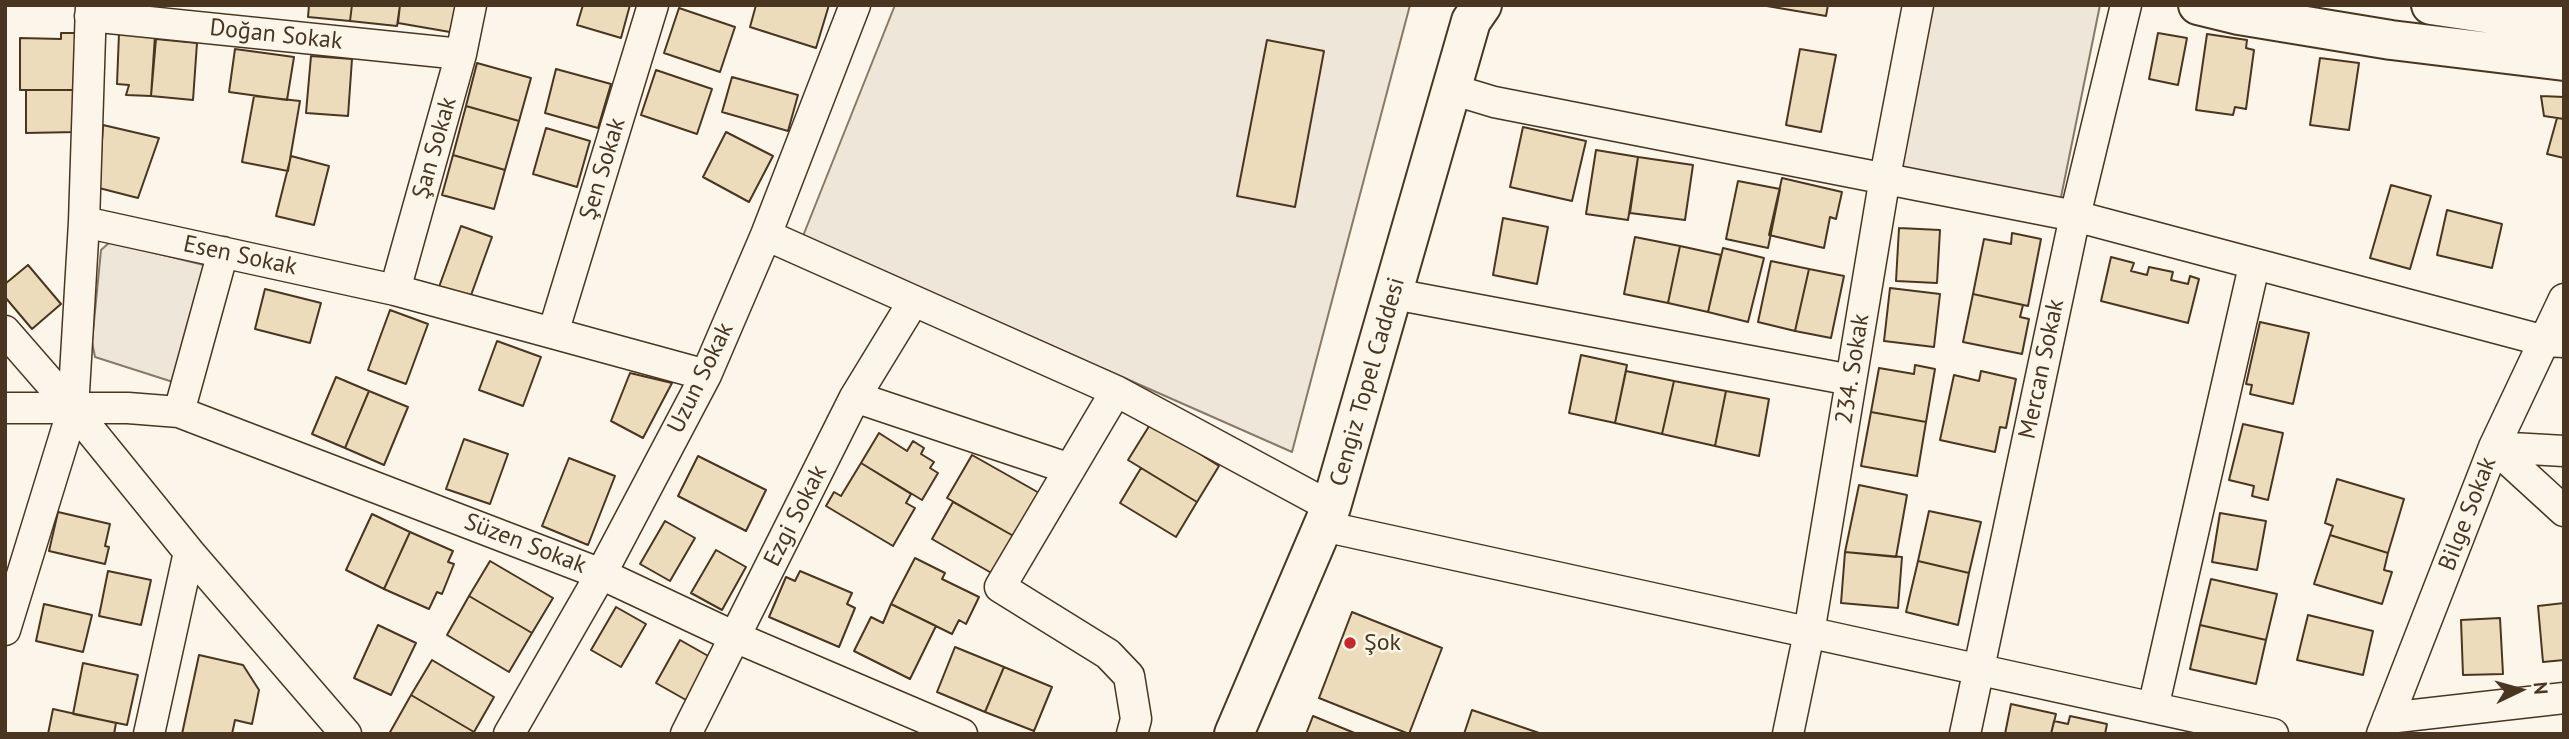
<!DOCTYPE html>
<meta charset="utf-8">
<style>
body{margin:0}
#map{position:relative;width:2569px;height:739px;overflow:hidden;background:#fbf6e9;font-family:"PT Sans",sans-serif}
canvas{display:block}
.frame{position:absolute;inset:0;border:7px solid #4a3520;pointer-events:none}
.north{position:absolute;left:2485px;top:655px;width:70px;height:70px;-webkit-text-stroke:5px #fbf6e9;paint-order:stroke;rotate:85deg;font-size:19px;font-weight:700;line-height:28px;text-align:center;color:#4a3520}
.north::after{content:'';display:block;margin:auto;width:24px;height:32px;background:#4a3520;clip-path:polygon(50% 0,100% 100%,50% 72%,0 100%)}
</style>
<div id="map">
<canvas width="2569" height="739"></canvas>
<div class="frame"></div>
<div class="north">N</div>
</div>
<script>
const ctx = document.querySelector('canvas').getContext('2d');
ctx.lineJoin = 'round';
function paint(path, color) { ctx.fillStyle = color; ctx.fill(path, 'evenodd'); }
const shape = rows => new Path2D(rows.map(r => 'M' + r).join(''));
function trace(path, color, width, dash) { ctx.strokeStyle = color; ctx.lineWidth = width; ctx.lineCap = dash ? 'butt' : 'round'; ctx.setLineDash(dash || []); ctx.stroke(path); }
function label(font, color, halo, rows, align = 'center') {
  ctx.font = font + ' "PT Sans",sans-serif'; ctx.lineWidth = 5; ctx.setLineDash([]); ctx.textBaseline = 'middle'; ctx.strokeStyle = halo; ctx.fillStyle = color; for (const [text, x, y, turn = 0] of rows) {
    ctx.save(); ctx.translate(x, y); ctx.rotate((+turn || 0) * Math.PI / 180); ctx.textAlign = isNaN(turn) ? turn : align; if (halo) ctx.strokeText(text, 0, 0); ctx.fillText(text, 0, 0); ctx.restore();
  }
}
const green = shape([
 [895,5,1410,5,1292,452,803,236,895,5],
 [1928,5,2100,5,2060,202,1895,168,1928,5],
 [110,242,204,265,173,382,95,357,92,342,101,250,110,242]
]);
const building = shape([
 [309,5,352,5,350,21,308,17,309,5],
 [352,5,400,5,397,26,350,21,352,5],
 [400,5,456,5,450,32,398,23,400,5],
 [583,5,630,5,621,38,577,25,583,5],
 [756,5,829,5,816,48,750,27,756,5],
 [1761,5,1828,5,1826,16,1761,5],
 [679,8,735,27,720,72,664,53,679,8],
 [61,33,76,33,76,90,20,90,20,38,61,39,61,33],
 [119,33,155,35,151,96,126,95,129,85,117,84,119,33],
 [2158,33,2187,38,2178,85,2149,79,2158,33],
 [2207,34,2247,40,2246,48,2254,50,2246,109,2235,107,2233,115,2196,110,2207,34],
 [156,39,197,43,193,100,151,96,156,39],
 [1267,40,1324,51,1295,207,1237,196,1267,40],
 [235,49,294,57,287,100,229,92,235,49],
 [1800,49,1836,55,1821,132,1786,125,1800,49],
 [311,56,352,59,348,116,306,113,311,56],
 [2320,58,2359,63,2349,130,2310,125,2320,58],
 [477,63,531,78,519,121,466,106,477,63],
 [556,69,611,84,598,128,545,113,556,69],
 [656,70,712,89,697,134,641,115,656,70],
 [732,77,798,95,788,131,722,112,732,77],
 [26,90,76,90,76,132,26,133,26,90],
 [254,96,300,101,288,171,242,162,254,96],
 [2541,96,2564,97,2564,119,2544,116,2541,96],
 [466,106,519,121,505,170,453,155,466,106],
 [2557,118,2564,119,2564,158,2547,154,2557,118],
 [103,125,159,138,138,198,99,188,103,125],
 [1523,127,1586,141,1572,201,1510,187,1523,127],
 [546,128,590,141,577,187,533,174,546,128],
 [726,132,773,156,749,202,703,177,726,132],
 [1596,150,1638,157,1628,220,1586,214,1596,150],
 [453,155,505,170,494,209,442,195,453,155],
 [291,156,329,166,314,225,276,216,291,156],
 [1638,157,1693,165,1685,220,1630,213,1638,157],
 [1782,178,1842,192,1836,219,1830,217,1824,248,1769,235,1782,178],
 [1738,181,1780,189,1768,248,1726,239,1738,181],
 [2391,185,2431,196,2410,269,2370,258,2391,185],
 [2447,210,2502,224,2492,268,2437,255,2447,210],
 [1503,218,1548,227,1537,284,1493,275,1503,218],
 [461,226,492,237,470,298,439,287,461,226],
 [1899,228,1940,230,1937,283,1896,281,1899,228],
 [2012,233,2041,239,2028,306,1973,294,1984,239,2011,244,2012,233],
 [1635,237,1680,246,1668,303,1624,294,1635,237],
 [1680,246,1721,255,1708,312,1668,303,1680,246],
 [1723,248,1764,258,1748,322,1708,312,1723,248],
 [2111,257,2134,263,2131,271,2147,275,2149,267,2173,272,2171,280,2188,284,2190,276,2199,279,2188,323,2101,301,2111,257],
 [1771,261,1809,269,1795,331,1758,322,1771,261],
 [28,265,61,304,32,329,5,297,5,284,28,265],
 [1809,269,1844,276,1831,338,1795,331,1809,269],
 [1890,288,1940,294,1934,347,1884,341,1890,288],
 [265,289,321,303,310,343,255,329,265,289],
 [1973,294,2023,305,2020,317,2029,319,2022,354,1963,342,1973,294],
 [390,310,428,324,406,384,368,370,390,310],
 [2260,322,2309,333,2293,404,2250,394,2252,385,2246,384,2260,322],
 [497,341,541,357,523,406,479,390,497,341],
 [1581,355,1627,365,1615,423,1569,413,1581,355],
 [1915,365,1935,369,1926,422,1871,412,1879,368,1914,374,1915,365],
 [1626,371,1674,381,1662,434,1615,423,1626,371],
 [1981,371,2016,379,2006,428,2000,427,1995,452,1940,440,1954,375,1979,381,1981,371],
 [630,373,672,383,643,438,611,421,630,373],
 [336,377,369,391,345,448,312,434,336,377],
 [1674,381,1726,391,1715,446,1662,434,1674,381],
 [369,391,408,407,384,465,345,448,369,391],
 [1726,391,1769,399,1759,456,1715,446,1726,391],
 [1871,412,1926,422,1917,476,1861,466,1871,412],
 [1151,423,1219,466,1197,502,1128,460,1151,423],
 [2243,424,2283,433,2268,500,2252,496,2254,486,2229,480,2243,424],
 [879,433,907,451,913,441,924,448,921,454,934,462,930,468,938,473,922,500,861,463,879,433],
 [464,439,508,454,490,504,446,489,464,439],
 [972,455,1041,494,1017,538,947,498,972,455],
 [698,456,766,490,746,531,678,496,698,456],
 [569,458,615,476,588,545,542,526,569,458],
 [861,463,911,494,906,503,915,508,893,546,826,506,834,492,841,496,861,463],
 [1141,468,1197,502,1176,537,1120,503,1141,468],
 [2337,479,2404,499,2388,553,2330,535,2333,526,2325,523,2337,479],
 [1859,485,1907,495,1896,557,1845,552,1859,485],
 [953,502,1017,538,995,575,932,539,953,502],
 [1929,511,1981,522,1969,573,1918,561,1929,511],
 [58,512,110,524,105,546,109,547,105,564,49,551,58,512],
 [2220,513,2266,521,2257,570,2212,562,2220,513],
 [372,514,410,532,384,589,346,570,372,514],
 [665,521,695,538,670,581,640,564,665,521],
 [410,532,453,551,448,562,454,564,442,594,437,592,429,609,384,589,410,532],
 [2330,535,2388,553,2384,570,2392,572,2382,604,2314,584,2330,535],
 [716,550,746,567,722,610,691,593,716,550],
 [1845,552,1902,557,1898,608,1841,603,1845,552],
 [915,558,945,573,942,579,979,597,966,624,959,620,952,634,891,604,915,558],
 [490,561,553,598,532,633,469,596,490,561],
 [1918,561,1969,573,1958,625,1906,612,1918,561],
 [108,571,151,580,141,625,99,616,108,571],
 [800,571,852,593,847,604,855,608,839,647,769,617,786,577,795,581,800,571],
 [2211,579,2277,594,2266,640,2200,625,2211,579],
 [469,596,532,633,509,672,447,635,469,596],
 [2564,603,2564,660,2543,662,2538,606,2564,603],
 [44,604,92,615,83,652,36,641,44,604],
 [891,604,936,626,910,679,854,651,871,617,883,623,891,604],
 [616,607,646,624,621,667,591,650,616,607],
 [1352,612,1442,648,1409,734,1319,698,1352,612],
 [2308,615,2373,631,2363,675,2297,660,2308,615],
 [2500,618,2503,674,2463,675,2461,620,2500,618],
 [378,625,416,643,391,695,354,678,378,625],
 [2200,625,2266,640,2256,684,2190,669,2200,625],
 [680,640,710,657,686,700,656,683,680,640],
 [955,647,1004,667,985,712,937,692,955,647],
 [199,655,243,665,259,690,252,724,235,720,232,734,182,734,199,655],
 [432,660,494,697,474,732,411,695,432,660],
 [83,663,138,675,127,725,73,714,83,663],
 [1004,667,1052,687,1034,731,985,712,1004,667],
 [411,695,474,732,473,734,389,734,411,695],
 [2011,704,2056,714,2051,734,2005,734,2011,704],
 [53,709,116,723,114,734,48,734,53,709],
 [1472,710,1542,734,1464,734,1472,710],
 [1313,716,1357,734,1306,734,1313,716],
 [2070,716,2107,724,2105,734,2051,734,2054,721,2068,724,2070,716]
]);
const minor = shape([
 [90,16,461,54],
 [1451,89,1494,102,2075,216,2545,341,2564,342],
 [84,222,395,290,706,375],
 [766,235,1116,391,1331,507],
 [395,290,461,54,471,5],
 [1394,294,1851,380],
 [5,331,73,409,189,552,346,734],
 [553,333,653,5],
 [1116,391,1000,587,1108,654,1129,676,1136,719,1132,734],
 [855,397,1070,469],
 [5,408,128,408,179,412,601,574,735,637,962,734],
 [179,412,223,252],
 [2494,447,2564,511],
 [2494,447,2564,451],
 [1323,526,2273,734],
 [5,630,73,409,84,222,91,5],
 [2153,708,2254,266],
 [2388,718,2564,698],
 [149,734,189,552],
 [509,734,601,574,706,375,766,235,855,5],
 [686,734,855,397,913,302],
 [1788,734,1809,633,1885,177,1918,5],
 [1965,734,2075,216,2126,5],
 [2382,734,2494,447,2564,299]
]);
const secondary = shape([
 [2198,5,2239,15,2391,40,2564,61],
 [2431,5,2564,25],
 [1234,734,1331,507,1471,21,1482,5]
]);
const markers = [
 [1350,643,7,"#c62828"]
];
const streetNames = [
 ["Doğan Sokak",276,35,6],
 ["Şan Sokak",435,148,-74],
 ["Şen Sokak",603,169,-73],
 ["Esen Sokak",240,256,12],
 ["234. Sokak",1853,369,-81],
 ["Mercan Sokak",2042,369,-78],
 ["Uzun Sokak",701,378,-64],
 ["Cengiz Topel Caddesi",1368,382,-74],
 ["Bilge Sokak",2468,514,-69],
 ["Ezgi Sokak",796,516,-63],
 ["Süzen Sokak",525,544,21]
];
const poiNames = [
 ["Şok",1364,643]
];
paint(green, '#ede6d9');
trace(green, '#887966', 2);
paint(building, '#ecdcbc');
trace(building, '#4a3520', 2);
trace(minor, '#4a3520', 33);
trace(secondary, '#4a3520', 42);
trace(minor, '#fbf6e9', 30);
trace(secondary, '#fbf6e9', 38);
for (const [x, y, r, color] of markers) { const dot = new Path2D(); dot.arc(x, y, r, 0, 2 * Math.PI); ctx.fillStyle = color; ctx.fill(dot); trace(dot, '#fbf6e9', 2.5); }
label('24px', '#4a3520', '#fbf6e9', streetNames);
label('24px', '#4a3520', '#fbf6e9', poiNames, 'left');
</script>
